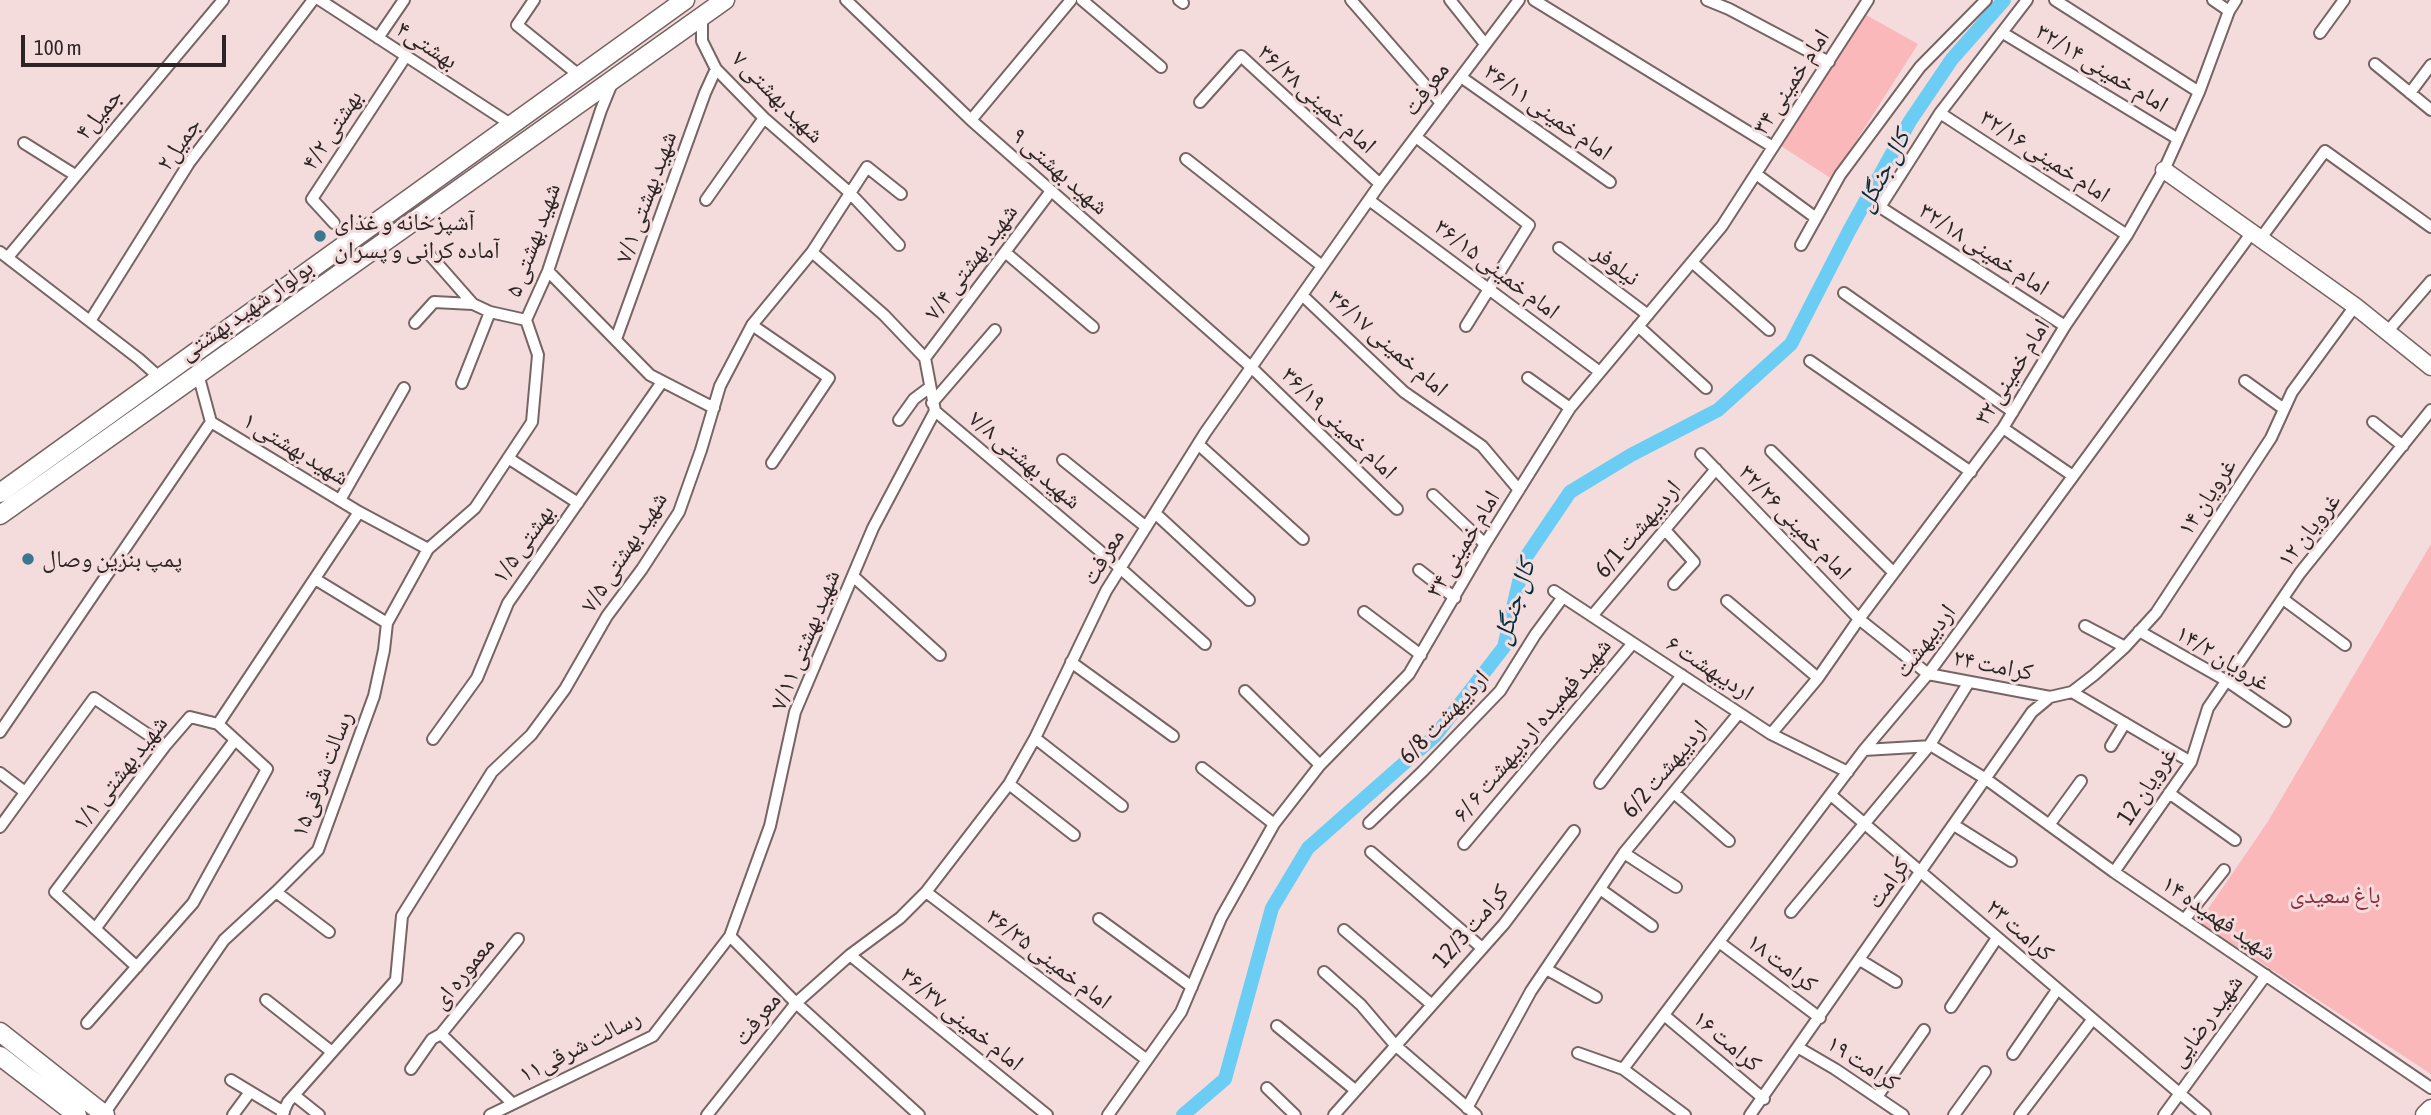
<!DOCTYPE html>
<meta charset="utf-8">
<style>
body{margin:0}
#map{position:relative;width:2431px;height:1115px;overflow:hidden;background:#f4dcdd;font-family:"Asap Condensed",sans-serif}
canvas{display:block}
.scale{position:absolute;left:21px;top:35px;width:205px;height:32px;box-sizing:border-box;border:4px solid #2d2525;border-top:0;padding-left:9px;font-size:21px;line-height:24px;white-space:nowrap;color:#2d2525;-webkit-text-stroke:5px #f4dcdd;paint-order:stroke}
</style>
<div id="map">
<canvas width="2431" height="1115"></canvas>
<div class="scale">100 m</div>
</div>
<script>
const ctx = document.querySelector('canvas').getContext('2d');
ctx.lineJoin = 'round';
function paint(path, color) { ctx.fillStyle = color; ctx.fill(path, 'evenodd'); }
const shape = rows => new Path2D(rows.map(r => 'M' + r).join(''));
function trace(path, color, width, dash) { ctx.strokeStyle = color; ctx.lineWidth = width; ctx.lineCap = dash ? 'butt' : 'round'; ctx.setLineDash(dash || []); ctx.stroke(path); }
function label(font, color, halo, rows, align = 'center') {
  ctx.font = font + ' "Asap Condensed","Noto Naskh Arabic",sans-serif'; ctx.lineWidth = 6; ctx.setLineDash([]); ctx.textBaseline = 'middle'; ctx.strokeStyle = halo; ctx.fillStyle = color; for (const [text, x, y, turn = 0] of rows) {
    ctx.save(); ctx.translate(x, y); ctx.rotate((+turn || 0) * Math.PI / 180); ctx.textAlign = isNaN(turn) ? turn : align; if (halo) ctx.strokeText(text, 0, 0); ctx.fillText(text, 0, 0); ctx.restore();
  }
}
const green = shape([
 [1866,15,1918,44,1832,179,1781,146],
 [2431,544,2431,1074,2199,922,2267,823]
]);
const canal = shape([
 [1183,1115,1225,1079,1272,908,1308,848,1435,736,1504,647,1524,560,1570,492,1631,455,1718,410,1791,344,1849,231,1910,121,1952,59,2004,0]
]);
const street = shape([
 [320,0,512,125],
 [534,0,517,25,580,76],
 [846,0,971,120,1251,367,1397,509],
 [1082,0,1161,67],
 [1179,0,1183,3],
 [1351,0,1441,103],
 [1450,0,1485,44],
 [1534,0,1773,147],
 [1707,0,1729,9,1829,62],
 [2027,0,1940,113,1880,207,2065,326],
 [2055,0,2199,92],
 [2213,0,2229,11],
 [702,17,702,41,716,69,764,118,849,192,899,245],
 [2003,33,2178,139],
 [2320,33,2344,0],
 [378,38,404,0],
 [2375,64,2431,110],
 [1461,77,1610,182],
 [2410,93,2431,65],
 [1200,102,1241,56,1380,184],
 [1940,113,2127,235],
 [971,120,1071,0],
 [1416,137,1529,225,1466,326],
 [24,143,75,175],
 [1186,159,1322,266],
 [1756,174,1816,218],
 [706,200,764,118],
 [1369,200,1600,372],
 [334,223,312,199,406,56],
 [2261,238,2325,151,2431,227],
 [1801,245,1840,175,1920,67,1986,0],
 [1559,248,1648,315],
 [0,252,139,359,159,377],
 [812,252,884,315,925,358,935,411],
 [1005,252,1093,327],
 [429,254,473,304,490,312,526,320],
 [8,257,223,0],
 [1692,262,1769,330],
 [548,271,650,375,714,408],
 [1844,293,2013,412],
 [1302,295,1404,392,1482,446,1519,490],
 [90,321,189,163,313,0],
 [415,323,434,302,473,304],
 [752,325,829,378,772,463],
 [1638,326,1706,388],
 [2387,332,2431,281],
 [616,339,705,93,716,69],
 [925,358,1051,191],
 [1810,361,1971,472],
 [1528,378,1570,408],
 [2245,381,2284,409],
 [462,383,490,312],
 [932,403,995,330],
 [935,411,1120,568,1205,644],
 [899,420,914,399,930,387],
 [2373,422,2403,446],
 [2003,428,2073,476],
 [1198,444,1303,539],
 [1771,451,1893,572],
 [1701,454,1859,619,1928,674,2050,697],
 [508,458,578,503],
 [1063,460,1146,527],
 [1433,495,1485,544],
 [340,500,404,388],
 [1155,513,1249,600],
 [1665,530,1694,562,1674,584],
 [428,549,475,508,532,422,538,355,526,320,548,271,601,110,612,83],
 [1419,570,1455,598],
 [854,577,940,655],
 [315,579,387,623],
 [1554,591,1771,734,1848,772],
 [2283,599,2345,645],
 [1727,601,1818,678],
 [1364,612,1421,655],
 [1592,616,1716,469],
 [2085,626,2125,647],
 [2139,631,2227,681,2285,721],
 [1071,662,1173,736],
 [1245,691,1320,765],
 [2072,692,2191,762],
 [0,732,211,422,198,374],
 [1771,734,1818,678,1859,619,2003,428,2065,326,2127,235,2164,170,2178,139,2199,92,2229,11,2236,0],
 [1035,738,1122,806],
 [433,739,477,678,508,603,662,382],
 [2111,746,2125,723],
 [1864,750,1932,746,1986,779,2114,872,2431,1088],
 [1202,768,1274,824],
 [0,773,25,792],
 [1600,783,1682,675],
 [1009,784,1074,835],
 [1674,793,1729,841],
 [2169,793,2235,840],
 [1831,795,2205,1115],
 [1369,823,1423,771,1500,691,1535,635,1563,597],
 [1954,825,2011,861],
 [2049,825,2081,781],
 [0,827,94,698,165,746],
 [1464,844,1633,643],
 [1371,852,1482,948],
 [1624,853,1676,887],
 [2114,872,2191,762,2208,708,2300,573,2431,410],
 [1600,889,1652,926],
 [276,892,329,932],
 [926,892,1147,1060],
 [1791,912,1929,746,1969,682],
 [1099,919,1192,987],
 [2184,920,2224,870],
 [95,929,235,740],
 [1344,930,1431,1004],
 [730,936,796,1003,919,1115],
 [1719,942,1820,1018],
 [850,955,1047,1115],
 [1860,960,1896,982],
 [137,967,55,892,165,746,190,717,218,724,359,512],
 [1546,969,1596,997],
 [1324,972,1361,1005,1395,1045,1476,1115],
 [266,1000,332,1052],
 [1951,1007,1997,938],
 [1664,1015,1764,1099],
 [87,1023,193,903,267,769,218,724],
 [1277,1026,1355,1090],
 [441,1034,512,1103],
 [1799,1048,1835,1069,1903,1115],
 [1578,1053,1623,1069,1685,1115],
 [2013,1054,2057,990],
 [411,1069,432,1039,441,1034,518,939],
 [1623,1069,1864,750,1928,674,2253,231],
 [231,1080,284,1112],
 [1267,1088,1295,1115],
 [294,1095,319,1115],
 [1877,1097,1924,1030],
 [1467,1108,1531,991,1624,853,1739,713],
 [104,1114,224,940,276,892,318,850,374,696,384,650,387,623,428,549,359,512,211,422],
 [233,1115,250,1092],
 [282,1115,288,1102,396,980,402,916,492,772,531,735,565,689,607,616,642,569,679,512,701,450,720,386,752,325,812,252,867,167,901,194],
 [490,1115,653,1036,730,936,770,826,795,712,873,528,935,411],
 [707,1115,796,1003,850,955,900,918,926,892,1009,784,1035,738,1106,591,1205,433,1380,184,1519,0],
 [1108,1115,1181,1012,1221,918,1274,824,1320,765,1409,674,1485,544,1570,408,1722,226,1868,0],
 [1334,1115,1504,924,1574,831],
 [1750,1115,2032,712,2050,697,2072,692,2094,675,2125,647,2156,613,2271,438,2292,392,2355,306],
 [1954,1115,1985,1072],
 [2020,1115,2092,1020],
 [2164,1115,2266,975]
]);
const secondary = shape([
 [2164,170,2355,306,2431,367]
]);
const primary = shape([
 [0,493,685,0],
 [0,515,725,0],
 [0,1032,105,1115],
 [0,1056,77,1115],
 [2425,1115,2431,1109]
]);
const markers = [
 [320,236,7,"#3a768e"],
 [28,559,7,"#3a768e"]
];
const streetNames = [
 ["بهشتی۴",427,45,33],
 ["امام خمینی ۳۲/۱۴",2102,68,31],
 ["امام خمینی ۳۴",1791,82,-57],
 ["معرفت",1426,89,-53],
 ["شهید بهشتی ۷",778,97,45],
 ["امام خمینی ۳۶/۲۸",1317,99,42],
 ["امام خمینی ۳۶/۱۱",1548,112,35],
 ["جمیل۴",99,114,-50],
 ["بهشتی ۴/۲",332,130,-57],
 ["جمیل۲",179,144,-55],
 ["امام خمینی ۳۲/۱۶",2045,156,33],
 ["شهید بهشتی ۹",1060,171,41],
 ["شهید بهشتی ۷/۱",646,197,-70],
 ["شهید بهشتی ۵",533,240,-70],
 ["امام خمینی ۳۲/۱۸",1984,249,33],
 ["شهید بهشتی ۷/۴",971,262,-53],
 ["نیلوفر",1616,265,37],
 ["امام خمینی ۳۶/۱۵",1497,269,37],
 ["بولوار شهید بهشتی",246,310,-35],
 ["امام خمینی ۳۶/۱۷",1388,343,41],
 ["امام خمینی ۳۲",2012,372,-58],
 ["امام خمینی ۳۶/۱۹",1339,423,44],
 ["شهید بهشتی ۱",296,449,31],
 ["شهید بهشتی ۷/۸",1025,460,40],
 ["غرویان ۱۴",2207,497,-57],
 ["امام خمینی ۳۲/۲۶",1795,522,46],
 ["اردیبهشت 6/1",1638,529,-50],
 ["غرویان ۱۲",2309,530,-52],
 ["بهشتی ۱/۵",523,544,-55],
 ["امام خمینی ۳۴",1463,544,-59],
 ["شهید بهشتی ۷/۵",624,552,-57],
 ["معرفت",1103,557,-59],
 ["شهید بهشتی ۷/۱۱",805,640,-68],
 ["اردیبهشت",1925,641,-53],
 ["غرویان ۱۴/۲",2223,658,31],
 ["کرامت ۲۴",1993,665,11],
 ["اردیبهشت ۶",1710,668,33],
 ["اردیبهشت 6/8",1444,717,-47],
 ["شهید فهمیده اردیبهشت ۶ /۶",1532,730,-50],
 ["اردیبهشت 6/2",1665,769,-50],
 ["شهید بهشتی ۱/۱",120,773,-52],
 ["رسالت شرقی۱۵",322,774,-69],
 ["غرویان 12",2147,786,-57],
 ["کرامت",1888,883,-55],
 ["شهید فهمیده ۱۴",2219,918,34],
 ["کرامت 12/3",1471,926,-49],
 ["کرامت ۲۳",2020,930,41],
 ["امام خمینی ۳۶/۳۵",1049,959,37],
 ["کرامت ۱۸",1782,963,37],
 ["معموره ای",463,973,-51],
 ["معرفت",757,1019,-51],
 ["امام خمینی ۳۶/۳۷",962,1019,39],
 ["شهید رضایی",2206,1021,-54],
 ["کرامت ۱۶",1727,1041,40],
 ["رسالت شرقی۱۱",580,1046,-27],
 ["کرامت ۱۹",1863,1063,33]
];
const poiNames = [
 ["آشپزخانه و غذای",334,222],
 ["آماده کرانی و پسران",334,250],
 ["پمپ بنزین وصال",42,559]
];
const parkNames = [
 ["باغ سعیدی",2335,895]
];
const waterNames = [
 ["کال جنگل",1883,171,-62],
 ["کال جنگل",1514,602,-72]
];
paint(green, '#fab8bb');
trace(canal, '#6bcdf4', 14);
trace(street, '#786464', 14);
trace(secondary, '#786464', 19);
trace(primary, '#786464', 21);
trace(street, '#fff', 10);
trace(secondary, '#fff', 16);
trace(primary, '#fff', 18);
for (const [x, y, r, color] of markers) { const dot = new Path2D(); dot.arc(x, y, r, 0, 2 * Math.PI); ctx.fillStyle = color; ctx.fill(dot); trace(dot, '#f4dcdd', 2.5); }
label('24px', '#2d2525', '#f4dcdd', streetNames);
label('24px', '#2d2525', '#f4dcdd', poiNames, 'left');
label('24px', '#90293a', '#f4dcdd', parkNames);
label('italic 26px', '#002e3e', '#f4dcdd', waterNames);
</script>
